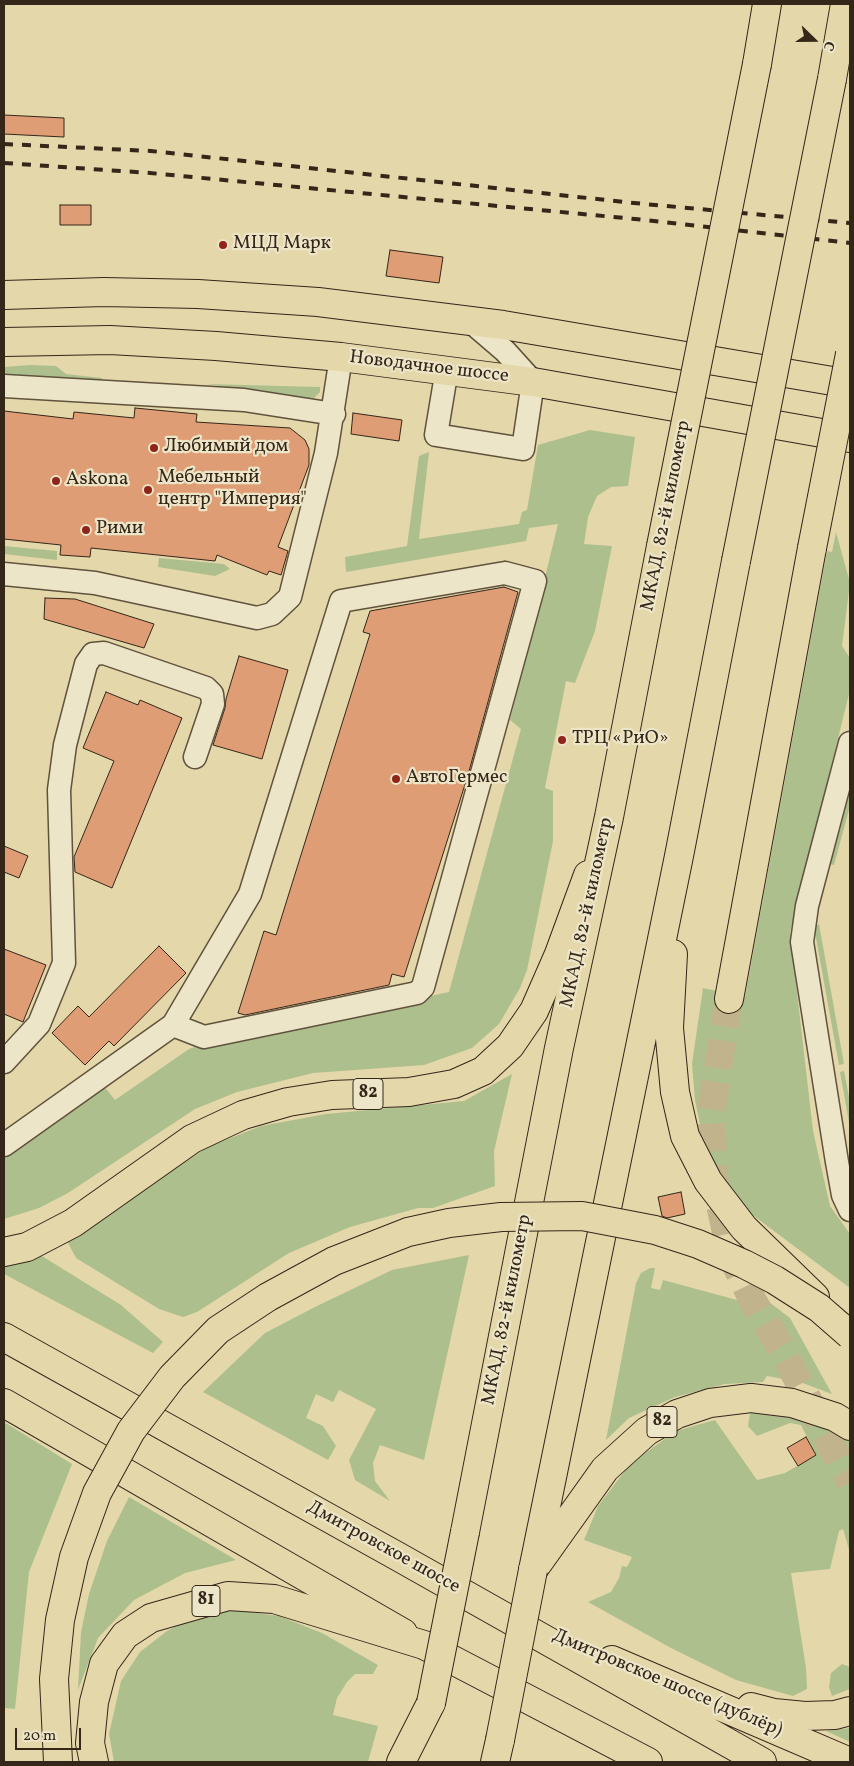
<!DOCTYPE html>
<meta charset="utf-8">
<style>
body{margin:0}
#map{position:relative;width:854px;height:1766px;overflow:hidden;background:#e4d7aa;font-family:Vollkorn,serif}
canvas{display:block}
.frame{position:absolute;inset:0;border:5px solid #342619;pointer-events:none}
.north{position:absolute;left:789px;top:15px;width:50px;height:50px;-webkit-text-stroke:4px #ede5c8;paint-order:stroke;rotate:112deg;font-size:14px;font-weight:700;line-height:20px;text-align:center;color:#342619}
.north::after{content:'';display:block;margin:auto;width:18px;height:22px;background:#342619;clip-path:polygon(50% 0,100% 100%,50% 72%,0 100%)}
.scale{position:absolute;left:15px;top:1728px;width:66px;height:22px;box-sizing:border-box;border:2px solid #342619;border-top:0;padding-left:6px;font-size:15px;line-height:18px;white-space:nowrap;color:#342619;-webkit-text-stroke:4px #ede5c8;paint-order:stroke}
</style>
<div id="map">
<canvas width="854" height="1766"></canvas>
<div class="frame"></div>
<div class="north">С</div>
<div class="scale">20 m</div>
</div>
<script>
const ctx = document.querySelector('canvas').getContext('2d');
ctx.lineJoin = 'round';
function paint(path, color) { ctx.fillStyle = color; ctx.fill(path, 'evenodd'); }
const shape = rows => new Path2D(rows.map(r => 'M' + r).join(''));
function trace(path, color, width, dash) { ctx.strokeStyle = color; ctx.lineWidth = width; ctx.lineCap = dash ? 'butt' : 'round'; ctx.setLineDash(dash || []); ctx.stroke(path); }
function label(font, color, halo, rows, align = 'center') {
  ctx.font = font + ' Vollkorn,serif'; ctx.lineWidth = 4.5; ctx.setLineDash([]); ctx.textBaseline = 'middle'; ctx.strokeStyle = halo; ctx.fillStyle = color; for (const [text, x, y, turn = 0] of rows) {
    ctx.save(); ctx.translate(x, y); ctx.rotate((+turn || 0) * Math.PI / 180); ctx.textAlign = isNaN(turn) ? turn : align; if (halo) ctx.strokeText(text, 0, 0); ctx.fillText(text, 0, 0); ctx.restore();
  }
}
const green = shape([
 [30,365,56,366,66,374,102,378,100,382,4,378,4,367],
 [206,384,320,387,320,392,314,398,302,398],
 [590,430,635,437,628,486,611,487,597,496,588,517,584,544,612,546,595,631,575,683,566,681,545,788,553,791,553,841,527,970,520,988,499,1024,472,1048,424,1065,313,1073,237,1092,195,1109,68,1193,39,1208,4,1219,4,1154,103,1085,115,1100,189,1049,206,1043,449,992,521,729,510,720,558,524,529,528,526,541,346,572,345,557,407,546,419,456,429,452,419,539,519,524,522,512,527,510,538,445],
 [836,532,850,583,842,646,850,658,850,690,790,932,813,1131,830,1206,850,1234,850,1288,738,1204,716,1169,703,1139,695,1100,692,1064,703,988,745,997,827,551,832,552],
 [4,546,57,551,57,560,4,554],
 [159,558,224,564,230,569,215,576,158,567],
 [850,786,850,806,834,865,828,864],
 [819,924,844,1064,839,1065,814,927],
 [844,1071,850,1102,850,1128,840,1072],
 [512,1074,494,1151,495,1186,433,1208,418,1208,350,1227,289,1253,197,1312,183,1317,159,1309,76,1258,64,1235,163,1177,208,1147,261,1126,326,1114,464,1101],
 [37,1253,121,1305,163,1342,153,1353,4,1274,4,1262],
 [469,1255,424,1460,380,1445,373,1463,375,1481,390,1501,355,1480,349,1460,376,1409,339,1390,333,1402,316,1394,306,1418,323,1426,336,1446,328,1460,203,1392,265,1333,315,1307,392,1270],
 [650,1268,655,1268,651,1288,660,1290,663,1280,737,1300,761,1296,790,1318,832,1394,800,1382,767,1376,763,1382,725,1384,675,1397,629,1418,606,1440,636,1283,641,1273],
 [750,1413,791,1416,832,1429,850,1442,850,1553,843,1529,839,1531,830,1569,791,1573,806,1668,807,1689,793,1696,736,1680,671,1648,588,1602,611,1592,619,1578,622,1566,627,1567,632,1557,584,1540,598,1506,631,1463,676,1431,715,1420,757,1480,785,1473,816,1455,801,1425,790,1423,757,1436,748,1426],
 [4,1422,72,1464,29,1572,15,1709,5,1708,4,1702],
 [129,1497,236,1560,185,1573,134,1600,98,1638,78,1690,81,1632,89,1594,107,1541],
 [236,1610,279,1616,322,1633,378,1665,373,1674,355,1674,347,1682,337,1698,333,1715,378,1726,368,1762,114,1762,109,1734,121,1681,140,1652,167,1631,198,1615],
 [842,1664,850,1667,850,1689,832,1696,829,1687,831,1673],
 [850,1728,850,1742,826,1731]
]);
const building = shape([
 [4,115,64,118,64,137,4,134,4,115],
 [60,205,91,205,91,225,60,225,60,205],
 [390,250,443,257,439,283,386,276,390,250],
 [135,408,197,414,196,422,290,428,305,440,309,449,309,465,278,547,288,551,281,575,269,571,267,575,217,555,215,561,91,548,90,557,60,555,61,545,4,539,4,411,73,419,74,412,134,418,135,408],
 [353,413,402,420,399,441,351,434,353,413],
 [504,587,518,592,468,775,404,977,392,974,389,985,245,1015,238,1013,264,931,276,935,370,634,363,632,370,611,504,587],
 [45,598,75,599,154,624,144,648,44,619,45,598],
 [239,656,288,670,262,759,213,745,225,708,226,699,239,656],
 [106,692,138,705,140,700,182,718,112,888,75,872,74,857,114,761,83,748,106,692],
 [4,846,28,856,19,878,4,872,4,846],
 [159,946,186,973,114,1046,109,1041,85,1065,52,1033,78,1006,89,1017,159,946],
 [4,949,46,965,23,1022,4,1014,4,949],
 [681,1192,685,1214,667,1218,662,1216,658,1197,681,1192],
 [806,1437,816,1455,798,1466,787,1448,806,1437]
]);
const majorTunnel = shape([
 [729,999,711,1111,714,1177,731,1255,753,1301,785,1355,850,1482]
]);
const minor = shape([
 [447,369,436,435,523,449,533,382,505,351,470,321],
 [4,386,244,400,334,414],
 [505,573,535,581,423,987,417,993,204,1037,173,1025,250,894,341,601,505,573],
 [4,574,95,583,257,618,272,614,290,597,326,453,341,357],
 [850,743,807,906,802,942,837,1162,843,1195,850,1210],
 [4,1062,39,1024,64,963,59,790,65,745,86,664,93,654,104,653,206,688,212,694,213,704,195,757],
 [4,1145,173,1025]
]);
const major = shape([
 [4,295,104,292,198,294,318,302,503,325,850,384],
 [4,342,110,340,216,346,341,357,533,382,850,438],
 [729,999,812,548],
 [4,1252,27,1247,73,1223,192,1139,243,1115,288,1102,332,1095,409,1092,454,1084,483,1071,510,1046,534,1011,559,954,588,875],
 [4,1337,397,1556,762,1762],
 [4,1403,403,1633],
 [533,1570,605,1469,647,1431,677,1414,710,1403,751,1398,792,1403,835,1417,850,1426],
 [612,1660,850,1762],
 [751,1707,774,1713,805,1716,835,1715,850,1711]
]);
const highway = shape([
 [757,64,767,4],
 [832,79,845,4],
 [673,954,669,1028,675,1092,685,1136,708,1181,744,1228,815,1297],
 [465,1532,559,1048,609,817,661,546],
 [533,1570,679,856,736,561],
 [94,1762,90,1743,94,1702,104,1664,125,1635,151,1618,228,1596,274,1599,424,1645,648,1762],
 [401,1762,431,1703],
 [495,1762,500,1740]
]);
const rail = shape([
 [4,144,151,151,634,203,850,223],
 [4,163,150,173,635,219,850,243]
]);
const majorBridge = shape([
 [812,548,850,354]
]);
const highwayBridge = shape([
 [661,546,757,64],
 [736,561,832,79],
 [431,1703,465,1532],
 [500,1740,533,1570],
 [58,1762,54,1679,60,1620,74,1557,97,1493,131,1431,172,1377,218,1330,268,1297,334,1261,408,1232,449,1223,501,1217,582,1216,655,1230,698,1244,744,1264,775,1280,819,1308,850,1335]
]);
const markers = [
 [223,245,5,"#8f2418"],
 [154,448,5,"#8f2418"],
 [56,481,5,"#8f2418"],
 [148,490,5,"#8f2418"],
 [86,530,5,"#8f2418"],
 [562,740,5,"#8f2418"],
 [396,779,5,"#8f2418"]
];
const shields = [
 [368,1094,30],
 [662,1422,30],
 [206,1601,28]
];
const shieldNames = [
 ["82",368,1094],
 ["82",662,1422],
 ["81",206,1601]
];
const poiNames = [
 ["МЦД Марк",233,245],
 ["Любимый дом",164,448],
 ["Мебельный",158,479],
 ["центр \"Империя\"",158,501],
 ["Askona",66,481],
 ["Рими",96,530],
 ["ТРЦ «РиО»",572,740],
 ["АвтоГермес",406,779]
];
const streetNames = [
 ["Новодачное шоссе",429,368,7],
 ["МКАД, 82-й километр",667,516,-79],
 ["МКАД, 82-й километр",588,913,-78],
 ["МКАД, 82-й километр",508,1310,-79],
 ["Дмитровское шоссе",383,1548,29],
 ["Дмитровское шоссе (дублёр)",667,1684,23]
];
paint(green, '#aebf8e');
paint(building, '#df9d75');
trace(building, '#342619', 1);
trace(majorTunnel, '#c1b48d', 28, [28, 14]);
trace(minor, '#60523d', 25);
trace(major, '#342619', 30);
trace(highway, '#342619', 30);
trace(minor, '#ede5c8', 22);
trace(major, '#e4d7aa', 28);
trace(highway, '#e4d7aa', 28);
trace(rail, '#342619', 4, [9, 9]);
trace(majorBridge, '#342619', 30, []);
trace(highwayBridge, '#342619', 30, []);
trace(majorBridge, '#e4d7aa', 28);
trace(highwayBridge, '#e4d7aa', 28);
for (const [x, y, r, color] of markers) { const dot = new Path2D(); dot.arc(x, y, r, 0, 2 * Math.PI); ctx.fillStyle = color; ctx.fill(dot); trace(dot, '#ede5c8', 2); }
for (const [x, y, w] of shields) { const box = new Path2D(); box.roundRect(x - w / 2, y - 15.5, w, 31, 4); ctx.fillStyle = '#ede5c8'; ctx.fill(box); trace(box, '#342619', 1); }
label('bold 18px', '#342619', null, shieldNames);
label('19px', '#342619', '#ede5c8', poiNames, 'left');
label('19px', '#342619', '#ede5c8', streetNames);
</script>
